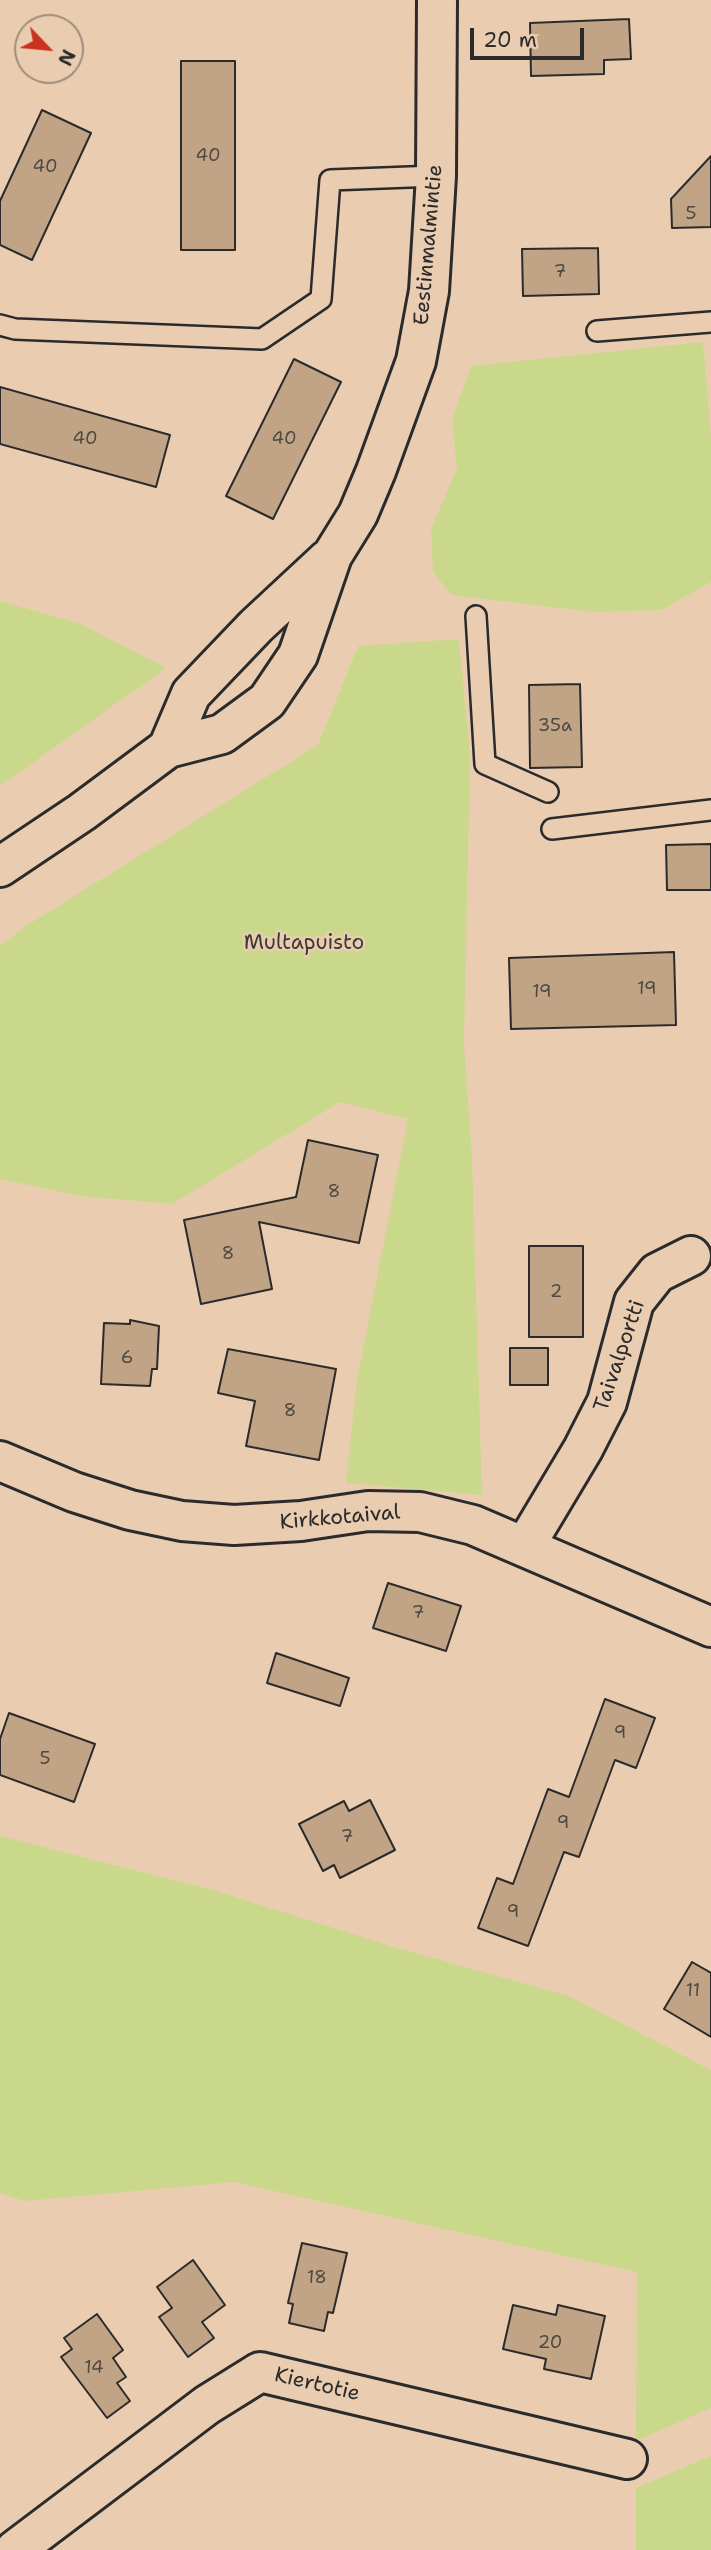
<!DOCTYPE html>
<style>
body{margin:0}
#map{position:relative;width:711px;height:2550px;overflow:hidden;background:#eacdb1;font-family:"Shantell Sans",sans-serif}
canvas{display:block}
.north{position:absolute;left:14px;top:14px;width:70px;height:70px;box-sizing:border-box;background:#eacdb1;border:2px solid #9e8c7b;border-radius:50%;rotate:116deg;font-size:19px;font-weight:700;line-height:28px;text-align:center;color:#2b2b2b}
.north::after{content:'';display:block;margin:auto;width:24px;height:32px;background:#c8321e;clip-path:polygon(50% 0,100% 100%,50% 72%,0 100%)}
.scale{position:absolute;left:470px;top:28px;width:114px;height:32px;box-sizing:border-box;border:4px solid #2b2b2b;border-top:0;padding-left:9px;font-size:21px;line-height:24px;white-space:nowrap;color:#2b2b2b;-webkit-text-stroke:5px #eacdb1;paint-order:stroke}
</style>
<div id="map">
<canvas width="711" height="2550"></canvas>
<div class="north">N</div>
<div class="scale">20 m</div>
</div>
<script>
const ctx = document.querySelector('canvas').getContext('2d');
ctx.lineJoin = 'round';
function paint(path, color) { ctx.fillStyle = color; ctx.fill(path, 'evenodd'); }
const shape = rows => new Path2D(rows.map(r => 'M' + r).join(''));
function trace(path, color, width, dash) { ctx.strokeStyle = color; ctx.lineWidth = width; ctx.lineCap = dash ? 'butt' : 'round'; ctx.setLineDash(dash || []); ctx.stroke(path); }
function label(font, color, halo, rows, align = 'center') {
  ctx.font = font + ' "Shantell Sans",sans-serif'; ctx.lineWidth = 5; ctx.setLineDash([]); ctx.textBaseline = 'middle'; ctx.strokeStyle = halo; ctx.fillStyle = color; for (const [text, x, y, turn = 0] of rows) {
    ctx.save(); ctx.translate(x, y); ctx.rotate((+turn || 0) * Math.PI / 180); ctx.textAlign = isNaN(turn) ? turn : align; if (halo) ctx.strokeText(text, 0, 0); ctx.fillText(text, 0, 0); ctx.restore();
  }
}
const green = shape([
 [703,342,711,437,711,582,661,610,593,612,451,595,433,571,431,529,457,468,452,420,471,366],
 [0,601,81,624,166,668,0,786],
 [459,639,470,758,464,1044,472,1159,482,1495,346,1483,357,1380,408,1119,340,1102,172,1204,81,1196,0,1179,0,946,26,926,318,745,358,646],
 [0,1836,213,1890,394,1947,569,1996,711,2070,711,2408,636,2441,637,2272,234,2182,25,2201,0,2193],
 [711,2456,711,2550,636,2550,636,2488]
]);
const building = shape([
 [629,19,631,59,604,60,604,74,531,76,530,23,629,19],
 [181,61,235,61,235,250,181,250,181,61],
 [42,110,91,133,32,260,0,245,0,201,42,110],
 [711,156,711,227,672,228,671,199,711,156],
 [598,248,599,294,523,296,522,249,598,248],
 [294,359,341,382,273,519,226,496,294,359],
 [0,387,170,435,156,487,0,444,0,387],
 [580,684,582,767,530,768,529,685,580,684],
 [711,844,711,890,667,890,666,845,711,844],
 [674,952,676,1025,511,1029,509,958,674,952],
 [308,1140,378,1155,359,1243,259,1222,272,1289,201,1304,184,1220,296,1197,308,1140],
 [529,1246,583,1246,583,1337,529,1337,529,1246],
 [130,1320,159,1326,157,1369,152,1369,150,1386,101,1384,104,1323,130,1324,130,1320],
 [510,1348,548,1348,548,1385,510,1385,510,1348],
 [228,1349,336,1369,319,1460,246,1446,255,1401,218,1393,228,1349],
 [388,1583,461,1606,446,1651,373,1628,388,1583],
 [276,1653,349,1678,340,1706,267,1683,276,1653],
 [605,1699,655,1718,636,1768,615,1760,579,1857,564,1852,528,1946,478,1928,497,1878,513,1884,548,1789,569,1797,605,1699],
 [9,1713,95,1744,74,1802,0,1775,0,1739,9,1713],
 [370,1800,395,1850,340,1878,334,1865,323,1871,299,1824,344,1801,349,1811,370,1800],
 [692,1962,711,1973,711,2037,664,2009,692,1962],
 [302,2243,347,2253,333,2313,328,2312,324,2331,289,2323,293,2304,288,2303,302,2243],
 [193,2260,225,2305,202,2322,214,2338,188,2357,159,2317,172,2308,157,2287,193,2260],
 [513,2305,556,2315,558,2305,605,2316,591,2379,544,2369,546,2359,503,2349,513,2305],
 [97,2314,123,2350,113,2358,126,2377,117,2383,130,2401,107,2418,61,2357,72,2349,64,2338,97,2314]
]);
const service = shape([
 [0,325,15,329,262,339,321,299,330,180,436,176],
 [597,331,711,322],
 [476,616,485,764,548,792],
 [552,829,711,810]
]);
const minor = shape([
 [0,1461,74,1492,130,1510,182,1521,234,1525,301,1521,368,1511,420,1512,473,1525,711,1627],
 [525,1546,583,1449,607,1402,634,1302,657,1273,691,1256],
 [15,2550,207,2405,260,2372,627,2459]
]);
const tertiary = shape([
 [168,748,191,694,256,626,328,559],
 [0,867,82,812,168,748,222,734,267,701,298,655,332,556,358,514,376,471,416,361,429,291,436,176,437,0]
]);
const numberNames = [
 ["40",208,156],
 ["40",45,167],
 ["5",691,214],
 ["7",560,272],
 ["40",85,439],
 ["40",284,439],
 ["35a",555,726],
 ["19",647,989],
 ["19",542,992],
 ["8",334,1192],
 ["8",228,1254],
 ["2",556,1292],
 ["6",127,1358],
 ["8",290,1411],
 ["7",418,1613],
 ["9",620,1733],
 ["5",45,1759],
 ["9",563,1823],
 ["7",347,1837],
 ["9",513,1912],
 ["11",693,1991],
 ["18",317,2278],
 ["20",550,2343],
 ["14",94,2368]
];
const streetNames = [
 ["Eestinmalmintie",429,245,-85],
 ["Taivalportti",620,1356,-71],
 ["Kirkkotaival",340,1518,-5],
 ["Kiertotie",317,2385,13]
];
const parkNames = [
 ["Multapuisto",304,944]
];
paint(green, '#cad88c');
paint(building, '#c1a486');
trace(building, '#2b2b2b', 2);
trace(service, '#2b2b2b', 24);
trace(minor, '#2b2b2b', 44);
trace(tertiary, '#2b2b2b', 44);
trace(service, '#eacdb1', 19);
trace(minor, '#eacdb1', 38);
trace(tertiary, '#eacdb1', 38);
label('18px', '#504942', null, numberNames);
label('21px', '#2b2b2b', '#eacdb1', streetNames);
label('21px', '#3b3c35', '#eacdb1', parkNames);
</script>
